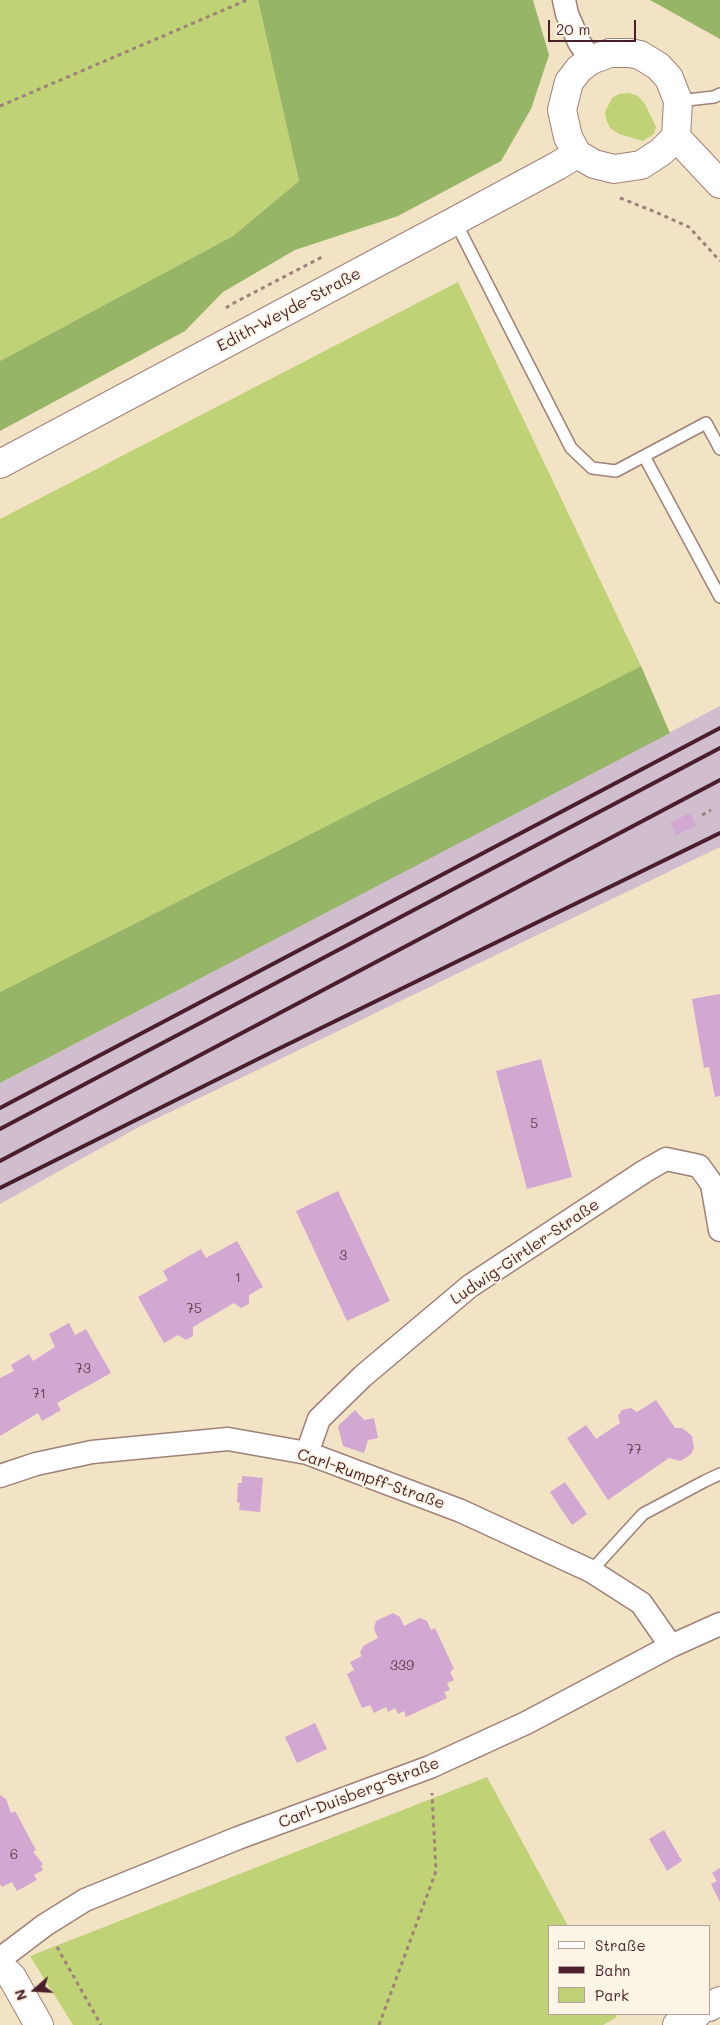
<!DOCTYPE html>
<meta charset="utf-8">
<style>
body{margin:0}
#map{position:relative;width:720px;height:2025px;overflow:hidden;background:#f2e3c5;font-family:Mali,sans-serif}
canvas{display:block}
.legend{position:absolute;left:548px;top:1925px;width:162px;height:90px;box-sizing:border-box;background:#fcf5e5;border:1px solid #b59f9b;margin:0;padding:6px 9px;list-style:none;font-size:15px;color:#4a1f2b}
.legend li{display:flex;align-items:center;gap:10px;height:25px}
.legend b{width:25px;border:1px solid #b59f9b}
.north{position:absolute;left:10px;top:1965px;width:50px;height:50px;-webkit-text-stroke:4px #fcf5e5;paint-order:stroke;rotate:251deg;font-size:14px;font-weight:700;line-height:20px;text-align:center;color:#4a1f2b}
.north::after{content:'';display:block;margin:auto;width:18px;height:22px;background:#4a1f2b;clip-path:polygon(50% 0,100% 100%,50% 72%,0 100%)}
.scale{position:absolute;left:548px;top:20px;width:88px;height:22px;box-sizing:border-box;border:2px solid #4a1f2b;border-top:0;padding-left:6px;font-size:15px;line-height:18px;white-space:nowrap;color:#4a1f2b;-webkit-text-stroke:4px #fcf5e5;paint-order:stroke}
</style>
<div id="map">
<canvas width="720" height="2025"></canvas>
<ul class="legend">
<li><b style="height:6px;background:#fff"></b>Straße</li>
<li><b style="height:6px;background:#4a1f2b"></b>Bahn</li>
<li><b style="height:14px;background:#bfd376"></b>Park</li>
</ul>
<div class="north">N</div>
<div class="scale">20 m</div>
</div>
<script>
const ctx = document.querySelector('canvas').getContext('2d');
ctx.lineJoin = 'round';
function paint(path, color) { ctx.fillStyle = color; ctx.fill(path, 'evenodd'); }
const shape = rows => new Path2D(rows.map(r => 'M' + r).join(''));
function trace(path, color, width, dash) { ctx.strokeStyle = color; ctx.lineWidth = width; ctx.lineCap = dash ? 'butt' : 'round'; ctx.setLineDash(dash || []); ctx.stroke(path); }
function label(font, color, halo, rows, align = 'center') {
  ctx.font = font + ' Mali,sans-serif'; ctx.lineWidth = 4; ctx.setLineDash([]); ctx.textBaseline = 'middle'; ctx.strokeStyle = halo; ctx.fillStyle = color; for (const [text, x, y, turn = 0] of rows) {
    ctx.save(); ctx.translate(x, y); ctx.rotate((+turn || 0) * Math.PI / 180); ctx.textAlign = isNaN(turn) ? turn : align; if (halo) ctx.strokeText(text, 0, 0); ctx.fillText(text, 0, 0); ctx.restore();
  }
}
const industrial = shape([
 [720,706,720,847,137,1128,0,1204,0,1083]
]);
const green = shape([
 [0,0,258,0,299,181,233,236,0,361],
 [629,93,638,96,645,104,656,127,654,134,643,141,619,134,610,128,606,119,605,112,612,98,619,94],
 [458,282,641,666,0,992,0,519],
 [487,1777,568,1926,549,1926,549,2014,615,2014,617,2017,603,2025,73,2025,30,1956]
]);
const forest = shape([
 [258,0,533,0,549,55,531,109,501,161,398,216,295,250,223,292,185,331,0,431,0,361,233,236,299,181],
 [650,0,720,0,720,39],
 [641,666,670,733,0,1083,0,992]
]);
const building = shape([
 [690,813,696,825,676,835,670,823],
 [720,994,720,1096,715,1097,709,1067,704,1068,692,999],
 [541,1059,572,1177,527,1189,496,1071],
 [338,1191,390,1301,347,1321,296,1211],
 [237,1241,263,1287,249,1295,249,1304,241,1308,234,1303,193,1327,193,1336,186,1340,178,1335,164,1343,138,1297,168,1280,163,1271,201,1249,206,1258],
 [69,1323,75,1335,86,1329,111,1373,57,1403,61,1410,42,1421,38,1413,0,1436,0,1378,14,1371,11,1365,29,1354,33,1361,55,1347,49,1334],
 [656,1400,675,1428,682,1428,692,1436,694,1448,691,1454,681,1461,669,1458,608,1500,567,1438,586,1425,596,1439,620,1423,618,1416,622,1410,631,1408,637,1412],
 [355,1410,364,1420,374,1418,378,1438,368,1440,364,1453,343,1446,338,1426],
 [242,1476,263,1478,260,1512,239,1510,240,1503,237,1502,238,1483,242,1483],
 [565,1482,587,1514,572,1525,550,1492],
 [393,1613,400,1617,404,1626,420,1618,427,1621,431,1630,435,1628,454,1669,450,1672,454,1680,447,1683,450,1690,444,1692,447,1698,406,1717,404,1711,398,1714,395,1708,388,1712,386,1707,374,1713,370,1705,362,1708,347,1674,354,1670,350,1662,362,1656,360,1653,363,1646,378,1638,374,1629,376,1621],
 [315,1723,327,1749,297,1763,285,1737],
 [0,1795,6,1799,11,1813,15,1811,36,1850,33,1852,43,1864,41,1866,43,1870,34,1875,37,1880,17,1891,12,1882,2,1887,0,1884],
 [664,1830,682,1861,667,1871,649,1839],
 [720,1868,720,1902,711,1884,717,1881,712,1873]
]);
const path = shape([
 [0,106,247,0],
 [620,198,653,211,689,227,720,261],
 [226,308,230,305,322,257],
 [702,815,711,810],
 [57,1947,101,2025],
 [379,2025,436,1871,432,1793]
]);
const service = shape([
 [678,101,714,97,720,94],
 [455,221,571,448,592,468,616,471,706,423,720,449],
 [644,456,720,597],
 [591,1571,643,1514,705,1481,720,1474]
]);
const minor = shape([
 [564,0,567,14,579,42,591,60],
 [307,1453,319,1419,363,1376,470,1286,645,1171,666,1159,699,1166,712,1184,720,1230],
 [0,1476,36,1464,92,1452,228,1439,307,1453,461,1511,591,1571,641,1603,671,1646],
 [0,1959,45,1925,85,1900,238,1838,430,1767,526,1723,671,1646,720,1624]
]);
const tertiary = shape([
 [610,53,630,53,640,55,658,66,669,78,678,101,676,137,661,152,641,165,614,169,594,164,577,154,568,137,562,110,569,82,579,69,591,60,610,53],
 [676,137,720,184],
 [0,464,455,221,557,166,577,154],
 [0,1966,12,1977,39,2025]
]);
const primary = shape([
 [709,2007,720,2001],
 [677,2025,697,2014]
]);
const rail = shape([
 [0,1108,720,728],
 [0,1129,720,748],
 [0,1161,720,780],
 [0,1188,272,1052,720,833]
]);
const numberNames = [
 ["5",534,1124],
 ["3",343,1256],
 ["1",238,1278],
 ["75",194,1309],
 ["73",83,1369],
 ["71",39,1394],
 ["77",634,1450],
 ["339",402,1666],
 ["6",14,1855]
];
const streetNames = [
 ["Edith-Weyde-Straße",289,310,-28],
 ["Ludwig-Girtler-Straße",525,1252,-34],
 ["Carl-Rumpff-Straße",371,1479,19],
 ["Carl-Duisberg-Straße",359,1793,-21]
];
paint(industrial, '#d0bdce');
paint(green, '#bfd376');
paint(forest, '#97b567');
paint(building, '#d2a7d1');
trace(service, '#9e8178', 14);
trace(minor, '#9e8178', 25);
trace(tertiary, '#9e8178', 30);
trace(primary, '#9e8178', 30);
trace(path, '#9e8178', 3, [4, 4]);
trace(service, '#fff', 11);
trace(minor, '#fff', 22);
trace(tertiary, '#fff', 28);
trace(primary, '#fff', 28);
trace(rail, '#4a1f2b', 4);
label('14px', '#6c4154', null, numberNames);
label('16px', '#4a1f2b', '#fcf5e5', streetNames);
</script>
